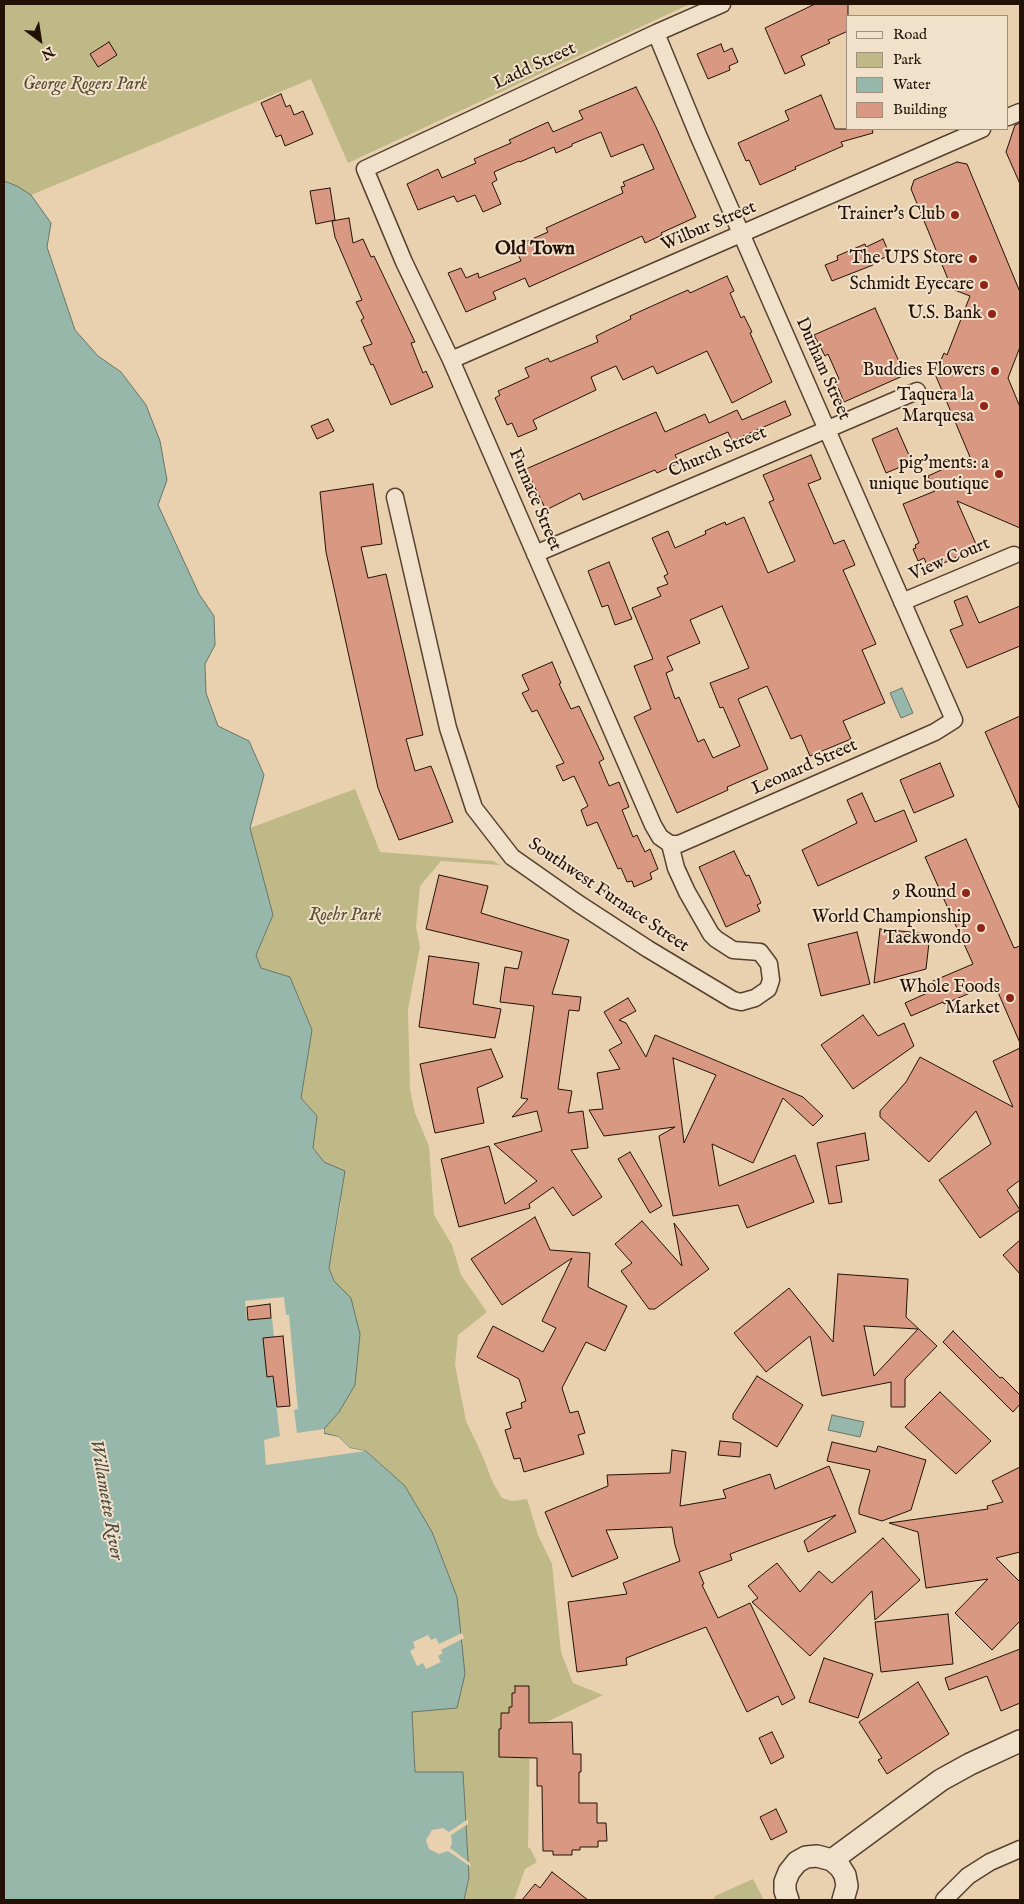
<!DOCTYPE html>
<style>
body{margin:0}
#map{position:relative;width:1024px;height:1904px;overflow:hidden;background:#e9d1af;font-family:"IM FELL English",serif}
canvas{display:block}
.frame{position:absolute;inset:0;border:5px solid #241106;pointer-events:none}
.legend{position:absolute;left:846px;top:15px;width:162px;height:115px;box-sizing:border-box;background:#f1e1cb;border:1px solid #9f8e7c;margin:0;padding:6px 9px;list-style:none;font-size:15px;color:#241106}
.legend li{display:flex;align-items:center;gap:10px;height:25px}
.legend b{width:25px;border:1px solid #9f8e7c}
.north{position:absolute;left:15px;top:15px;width:50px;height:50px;-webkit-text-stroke:4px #f1e1cb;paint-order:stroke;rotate:149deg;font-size:14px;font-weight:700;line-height:20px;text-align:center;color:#241106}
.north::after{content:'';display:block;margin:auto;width:18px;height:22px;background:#241106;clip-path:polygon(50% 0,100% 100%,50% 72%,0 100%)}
</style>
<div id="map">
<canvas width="1024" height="1904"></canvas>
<div class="frame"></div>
<ul class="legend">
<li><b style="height:6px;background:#f1e1cb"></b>Road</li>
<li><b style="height:14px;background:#beb986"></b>Park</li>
<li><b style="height:14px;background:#97b7aa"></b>Water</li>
<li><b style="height:14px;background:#d89882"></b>Building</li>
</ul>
<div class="north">N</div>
</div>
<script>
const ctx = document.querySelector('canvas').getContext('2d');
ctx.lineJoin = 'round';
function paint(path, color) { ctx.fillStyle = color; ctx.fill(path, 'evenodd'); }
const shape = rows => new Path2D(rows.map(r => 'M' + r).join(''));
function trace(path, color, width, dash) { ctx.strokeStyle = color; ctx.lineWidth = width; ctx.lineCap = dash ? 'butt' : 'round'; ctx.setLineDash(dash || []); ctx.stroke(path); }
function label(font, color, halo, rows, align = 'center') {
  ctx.font = font + ' "IM FELL English",serif'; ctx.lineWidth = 4; ctx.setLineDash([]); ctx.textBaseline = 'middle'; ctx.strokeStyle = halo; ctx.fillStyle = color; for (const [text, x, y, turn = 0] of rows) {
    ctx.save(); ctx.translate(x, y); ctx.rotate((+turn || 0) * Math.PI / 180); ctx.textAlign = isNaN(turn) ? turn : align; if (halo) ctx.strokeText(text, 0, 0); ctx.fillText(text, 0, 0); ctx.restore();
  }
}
const green = shape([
 [4,4,690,4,348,163,311,79,31,195,17,186,4,181],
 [355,789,380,852,493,861,500,865,441,861,420,886,416,927,420,947,408,1009,410,1089,415,1113,429,1146,434,1215,452,1245,461,1275,487,1312,458,1335,455,1365,466,1421,483,1457,493,1483,502,1498,512,1501,527,1499,538,1535,552,1564,561,1652,573,1683,603,1695,530,1730,528,1848,530,1848,537,1862,525,1869,514,1900,464,1900,469,1877,463,1772,415,1772,412,1712,457,1597,432,1532,405,1486,367,1451,350,1448,339,1437,324,1434,324,1429,339,1412,355,1385,360,1334,351,1298,334,1281,329,1268,341,1204,324,1162,313,1148,317,1116,301,1098,312,1030,290,977,261,968,256,955,273,915,250,828],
 [753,1879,764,1900,713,1900,715,1896]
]);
const water = shape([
 [4,181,17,186,31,195,51,223,47,247,75,330,98,356,121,372,146,405,160,441,167,480,158,505,199,594,214,616,215,645,205,664,206,693,218,726,249,741,264,775,250,828,273,915,256,955,261,968,290,977,312,1030,301,1098,317,1116,313,1148,324,1162,345,1171,329,1268,334,1281,351,1298,360,1334,355,1385,339,1412,324,1429,324,1433,339,1437,350,1448,366,1451,405,1486,432,1532,457,1597,465,1674,457,1708,412,1712,415,1772,463,1772,469,1877,464,1900,4,1900,4,181],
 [902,688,913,713,901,718,890,693,902,688],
 [832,1415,864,1422,860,1437,828,1430,832,1415]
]);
const pier = shape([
 [284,1297,286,1315,289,1315,298,1409,294,1410,297,1433,324,1429,324,1434,339,1437,350,1448,366,1451,266,1465,264,1440,280,1436,273,1377,267,1377,263,1338,274,1337,272,1318,247,1320,245,1301],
 [462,1633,464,1638,441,1650,443,1653,438,1656,441,1662,426,1669,423,1663,417,1666,410,1651,415,1648,413,1642,428,1635,431,1640,436,1638,439,1644],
 [468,1819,468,1824,451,1835,452,1843,450,1848,470,1863,471,1867,448,1851,439,1854,429,1849,426,1840,432,1830,443,1828,449,1832]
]);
const building = shape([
 [815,4,848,4,848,31,828,40,830,43,801,56,805,65,785,74,765,28,815,4],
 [109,42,117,55,98,67,90,54,109,42],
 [721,44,724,52,732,48,738,62,729,66,730,70,708,79,697,54,721,44],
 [636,87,656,127,696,217,661,233,662,235,645,243,642,236,529,287,525,278,493,292,496,299,466,312,448,273,461,268,466,278,478,273,479,278,521,261,518,254,524,251,521,244,548,232,546,228,623,193,621,187,625,186,623,182,654,169,643,144,611,157,601,132,572,144,572,146,556,153,554,147,520,162,519,161,494,172,497,180,492,183,501,204,483,212,475,195,457,202,454,196,418,210,407,184,438,169,442,178,476,163,474,159,511,143,509,140,548,122,553,132,583,119,579,111,636,87],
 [281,94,286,107,290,105,294,115,303,111,313,134,285,146,281,135,276,137,261,103,281,94],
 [821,95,835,129,872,129,873,133,841,142,843,146,795,167,796,169,760,185,749,160,746,161,738,143,789,120,785,111,821,95],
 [1020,123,1020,184,1006,152,1015,125,1020,123],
 [957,162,967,164,1020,292,1020,347,1008,378,1020,407,1020,528,957,501,979,551,964,557,963,554,929,570,924,558,918,561,913,549,916,548,915,545,919,543,903,504,935,491,928,476,970,457,935,374,944,353,947,355,970,296,952,289,911,189,914,180,957,162],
 [330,188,335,220,316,224,310,191,330,188],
 [349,218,353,243,363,239,371,257,374,256,415,342,411,343,423,373,426,371,433,387,391,405,373,364,371,365,363,347,372,344,361,320,364,318,356,302,362,300,335,237,332,221,349,218],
 [883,239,890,255,872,263,873,265,832,281,825,265,838,260,837,256,865,244,866,247,883,239],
 [727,276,734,291,730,293,741,318,744,316,752,332,750,333,772,382,732,403,707,351,657,374,653,366,623,380,616,366,591,377,596,390,533,420,537,429,518,437,512,423,507,425,495,398,500,395,498,391,529,377,525,368,548,358,550,362,598,342,596,336,631,319,630,316,672,297,688,290,690,293,727,276],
 [875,308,905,375,844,402,835,380,839,379,828,354,825,356,814,335,875,308],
 [785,401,791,415,732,441,728,432,675,455,679,463,657,473,655,470,583,500,580,493,546,510,526,469,656,412,665,432,705,414,709,423,737,410,742,420,785,401],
 [328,419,334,431,317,439,311,426,328,419],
 [897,428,912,462,886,473,872,439,897,428],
 [811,455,821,479,808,484,834,544,844,540,855,565,843,570,876,644,862,650,885,703,843,721,851,739,810,756,801,735,791,739,767,686,738,699,768,769,727,787,728,790,677,813,634,717,651,709,634,666,653,659,632,608,661,596,657,588,668,584,664,576,668,574,652,538,668,531,675,548,706,534,705,531,725,522,726,525,744,517,768,573,795,561,769,502,774,500,763,475,811,455],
 [722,606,749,668,710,683,720,708,723,707,740,746,713,758,704,739,698,742,679,697,675,699,666,673,673,670,667,657,700,643,690,620,722,606],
 [373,484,382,544,361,547,368,578,386,574,423,735,406,739,415,771,431,766,453,822,399,840,378,788,326,552,320,492,373,484],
 [609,562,632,619,615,625,608,605,602,607,588,571,609,562],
 [967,596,979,623,1020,606,1020,646,967,668,950,630,963,625,954,601,967,596],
 [552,662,561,683,559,684,571,709,579,706,604,759,599,762,609,786,619,782,629,807,622,810,633,837,637,835,645,852,650,849,658,869,650,873,652,879,634,887,632,881,627,882,621,868,618,869,597,822,587,826,581,810,588,806,574,776,563,781,556,766,564,763,537,710,532,712,522,693,529,690,522,675,552,662],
 [1020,716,1020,810,985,732,1020,716],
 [940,763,954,796,914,813,900,780,940,763],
 [862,793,875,822,904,810,917,841,818,886,802,850,857,823,847,800,862,793],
 [966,839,1014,948,1020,946,1020,1043,994,983,944,1004,943,1002,911,1016,905,1003,936,989,919,987,973,964,925,857,966,839],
 [734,851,746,876,749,875,761,903,757,905,760,911,726,927,699,867,734,851],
 [439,875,488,886,481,913,569,940,552,994,581,997,579,1011,569,1010,558,1089,572,1091,568,1113,583,1111,588,1148,571,1150,602,1197,573,1216,553,1187,529,1204,530,1208,459,1227,441,1159,489,1146,505,1204,537,1181,494,1144,542,1131,537,1111,512,1117,528,1099,521,1098,534,1006,500,1002,505,967,518,969,522,952,426,929,439,875],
 [880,929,930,934,926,969,874,983,880,929],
 [857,932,870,984,821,996,808,944,857,932],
 [429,956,479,963,473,1004,501,1009,495,1038,419,1027,429,956],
 [628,998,636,1011,619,1020,626,1023,646,1057,655,1035,803,1097,823,1116,813,1126,783,1098,753,1163,712,1144,719,1186,795,1155,814,1202,747,1228,738,1205,673,1216,659,1136,675,1127,604,1136,589,1110,603,1109,597,1073,620,1069,609,1050,622,1043,604,1012,628,998],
 [673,1058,716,1075,684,1143,682,1126,673,1058],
 [863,1015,878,1036,904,1023,914,1046,853,1089,821,1045,863,1015],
 [1020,1048,1020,1180,1007,1190,1020,1210,980,1238,939,1180,991,1144,976,1111,929,1162,880,1117,880,1111,906,1082,920,1057,1013,1107,993,1061,1020,1048],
 [491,1049,503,1077,477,1088,484,1123,435,1133,420,1064,491,1049],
 [865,1133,869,1160,836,1166,842,1202,829,1204,817,1143,865,1133],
 [630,1152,662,1206,650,1213,618,1159,630,1152],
 [535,1217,550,1250,590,1253,588,1287,627,1306,605,1351,586,1342,562,1388,570,1413,578,1411,585,1433,578,1435,584,1454,524,1472,520,1458,514,1459,505,1430,511,1428,506,1413,522,1408,521,1403,526,1401,519,1379,477,1357,493,1326,543,1352,556,1328,542,1321,572,1258,502,1305,471,1259,535,1217],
 [642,1221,682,1266,674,1223,709,1269,655,1309,649,1309,621,1271,632,1263,615,1244,642,1221],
 [1020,1240,1020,1274,1003,1255,1020,1240],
 [838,1274,908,1279,906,1317,937,1346,905,1379,905,1407,891,1407,891,1382,822,1396,810,1336,766,1372,734,1333,789,1288,833,1342,838,1274],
 [864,1326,918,1329,874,1376,864,1326],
 [270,1304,271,1318,248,1320,247,1307,270,1304],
 [953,1331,1000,1378,1002,1377,1020,1395,1020,1404,1013,1412,943,1342,953,1331],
 [283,1336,290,1406,277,1407,273,1376,267,1377,263,1338,283,1336],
 [757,1376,803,1405,777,1447,733,1419,733,1414,757,1376],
 [940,1392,991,1441,956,1474,905,1427,940,1392],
 [720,1441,741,1443,740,1457,718,1455,720,1441],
 [832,1442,876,1452,878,1446,926,1460,911,1510,882,1521,859,1514,859,1509,870,1470,827,1461,832,1442],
 [672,1450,686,1452,680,1506,726,1498,723,1490,770,1474,775,1489,829,1466,856,1532,808,1552,804,1541,836,1515,730,1554,732,1560,699,1572,704,1584,702,1585,718,1618,750,1603,795,1698,782,1705,778,1696,747,1712,706,1627,626,1658,627,1665,577,1672,568,1602,627,1594,623,1583,680,1561,675,1545,672,1527,606,1530,618,1558,572,1577,545,1512,608,1486,607,1475,670,1473,672,1450],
 [1020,1467,1020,1552,996,1558,1020,1582,1020,1621,992,1650,955,1613,988,1579,926,1588,918,1532,889,1523,988,1509,987,1506,1003,1502,992,1481,1020,1467],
 [883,1538,920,1580,875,1620,872,1591,810,1656,752,1602,758,1598,748,1586,777,1563,800,1592,819,1571,832,1583,883,1538],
 [948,1614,953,1664,881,1672,875,1622,948,1614],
 [1020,1649,1020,1703,1001,1711,987,1676,949,1690,945,1678,1020,1649],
 [824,1658,873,1674,858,1718,809,1702,824,1658],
 [918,1682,949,1734,887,1774,878,1760,882,1758,859,1722,918,1682],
 [515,1686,529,1686,529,1723,572,1722,573,1754,581,1754,581,1772,579,1772,579,1803,597,1803,597,1823,606,1823,607,1841,598,1841,598,1847,580,1847,580,1850,572,1850,572,1855,553,1855,553,1851,543,1851,542,1786,537,1786,537,1758,499,1757,499,1729,501,1729,501,1713,509,1713,509,1707,512,1707,512,1693,515,1693,515,1686],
 [772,1732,784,1757,771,1764,759,1738,772,1732],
 [776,1809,787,1832,771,1840,760,1817,776,1809],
 [552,1872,588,1900,522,1900,535,1884,540,1888,552,1872]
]);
const minor = shape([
 [656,33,698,135,954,720,935,732,679,844,670,844,660,837,653,825,451,360,404,262,365,169,656,33,722,4],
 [1008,117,1020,112],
 [451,360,982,129],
 [395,497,448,728,474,808,512,857,579,904,648,949,733,1000,741,1002,755,998,768,989,771,980,769,964,760,952,733,950,716,939,711,934,687,892,676,868,670,844],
 [535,554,917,391],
 [902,602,1014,555],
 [944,1900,968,1876,990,1862,1020,1849]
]);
const tertiary = shape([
 [832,1860,941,1780,970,1764,1020,1741],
 [788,1900,785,1891,785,1882,789,1872,797,1862,806,1857,817,1856,832,1860,840,1867,845,1875,847,1886,843,1900]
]);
const markers = [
 [955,215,5,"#8f2418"],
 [973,259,5,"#8f2418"],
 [984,285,5,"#8f2418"],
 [992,314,5,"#8f2418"],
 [995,371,5,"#8f2418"],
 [984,406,5,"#8f2418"],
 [999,474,5,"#8f2418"],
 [966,893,5,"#8f2418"],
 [981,928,5,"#8f2418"],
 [1010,998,5,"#8f2418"]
];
const streetNames = [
 ["Ladd Street",535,67,-25],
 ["Wilbur Street",709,227,-23],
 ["Durham Street",822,369,66],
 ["Church Street",718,453,-23],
 ["Furnace Street",534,500,67],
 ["View Court",950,560,-23],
 ["Leonard Street",805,768,-24],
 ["Southwest Furnace Street",608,896,34]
];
const parkNames = [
 ["George Rogers Park",85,85],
 ["Roehr Park",345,916]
];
const poiNames = [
 ["Trainer's Club",945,215],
 ["The UPS Store",963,259],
 ["Schmidt Eyecare",974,285],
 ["U.S. Bank",982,314],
 ["Buddies Flowers",985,371],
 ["Taquera la",974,396],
 ["Marquesa",974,417],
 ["pig'ments: a",989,464],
 ["unique boutique",989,485],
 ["9 Round",956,893],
 ["World Championship",971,918],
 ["Taekwondo",971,939],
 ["Whole Foods",1000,988],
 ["Market",1000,1009]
];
const neighbourhoodNames = [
 ["Old Town",535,250]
];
const waterNames = [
 ["Willamette River",105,1500,80]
];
paint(green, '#beb986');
paint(water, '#97b7aa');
trace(water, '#697568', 1);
paint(pier, '#e9d1af');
paint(building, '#d89882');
trace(building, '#241106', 1);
trace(minor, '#554130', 19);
trace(tertiary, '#554130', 24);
trace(minor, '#f1e1cb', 16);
trace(tertiary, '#f1e1cb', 21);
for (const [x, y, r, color] of markers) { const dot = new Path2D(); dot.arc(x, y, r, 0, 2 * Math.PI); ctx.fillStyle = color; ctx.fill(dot); trace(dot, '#f1e1cb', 2); }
label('18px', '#241106', '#f1e1cb', streetNames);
label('italic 18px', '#5a4c33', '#f1e1cb', parkNames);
label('18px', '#241106', '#f1e1cb', poiNames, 'right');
label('bold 19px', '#241106', '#f1e1cb', neighbourhoodNames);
label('italic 19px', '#4c4b3f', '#f1e1cb', waterNames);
</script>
